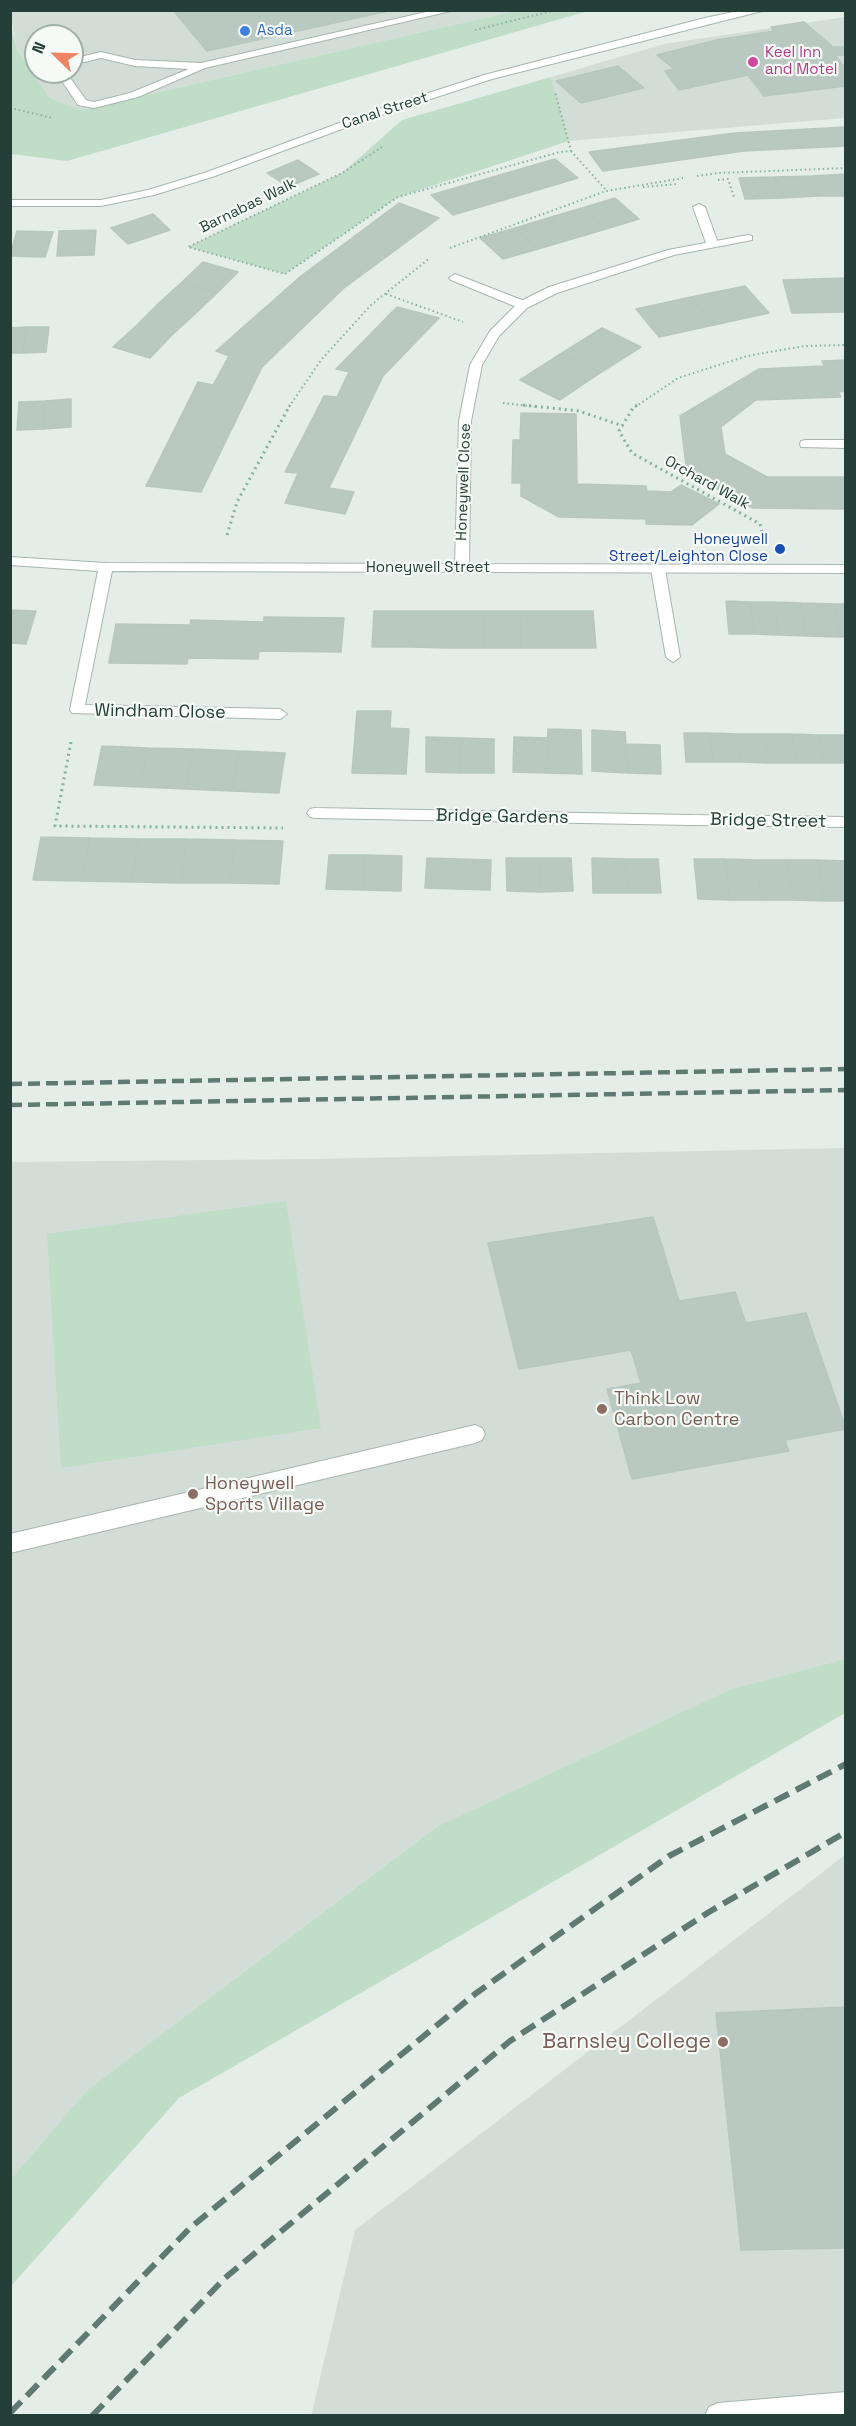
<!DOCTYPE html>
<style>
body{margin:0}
#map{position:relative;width:856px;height:2426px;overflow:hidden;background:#e5ede9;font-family:"Space Grotesk",sans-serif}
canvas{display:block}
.frame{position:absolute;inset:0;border:12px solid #243f37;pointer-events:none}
.north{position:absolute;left:24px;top:24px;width:60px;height:60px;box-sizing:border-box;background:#f5faf7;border:2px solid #a1afaa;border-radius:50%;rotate:293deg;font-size:16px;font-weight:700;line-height:24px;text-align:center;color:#243f37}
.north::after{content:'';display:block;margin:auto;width:21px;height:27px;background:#ed8464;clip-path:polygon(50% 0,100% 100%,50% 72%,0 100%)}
</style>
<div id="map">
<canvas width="856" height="2426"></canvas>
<div class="frame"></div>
<div class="north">N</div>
</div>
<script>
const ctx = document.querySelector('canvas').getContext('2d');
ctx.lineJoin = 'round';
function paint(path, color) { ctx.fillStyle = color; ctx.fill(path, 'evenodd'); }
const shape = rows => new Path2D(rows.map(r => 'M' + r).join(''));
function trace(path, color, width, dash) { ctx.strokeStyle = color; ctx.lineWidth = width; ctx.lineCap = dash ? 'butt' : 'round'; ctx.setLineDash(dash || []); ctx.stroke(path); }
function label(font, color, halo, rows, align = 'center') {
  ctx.font = font + ' "Space Grotesk",sans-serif'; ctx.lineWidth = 4.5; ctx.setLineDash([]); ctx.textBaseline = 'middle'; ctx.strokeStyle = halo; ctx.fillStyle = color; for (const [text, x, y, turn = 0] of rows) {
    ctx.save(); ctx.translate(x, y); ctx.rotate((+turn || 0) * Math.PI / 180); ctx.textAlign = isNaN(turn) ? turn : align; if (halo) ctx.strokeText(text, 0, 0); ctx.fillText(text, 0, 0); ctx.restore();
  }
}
const built = shape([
 [10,11,515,11,80,110,50,98,17,50],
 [36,36,72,36,72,72,36,72],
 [845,17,845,118,569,141,551,77,664,44],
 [845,1148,845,1659,731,1689,438,1826,86,2091,11,2179,11,1162,311,1159],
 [845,1855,845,2405,718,2416,311,2416,355,2230]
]);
const green = shape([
 [515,11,588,11,67,161,11,154,10,20,17,50,50,98,80,110],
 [551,77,569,141,398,197,285,274,188,247,342,173,402,120],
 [286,1201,321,1428,61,1468,47,1234],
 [845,1659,845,1713,179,2098,11,2286,11,2179,86,2091,438,1826,731,1689]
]);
const building = shape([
 [173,10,393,10,207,51,173,10],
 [804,22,833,47,846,47,846,55,835,55,846,69,846,86,764,96,748,75,679,90,665,71,674,69,657,55,716,40,774,31,771,27,804,22],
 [618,66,644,88,581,103,556,81,618,66],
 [846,127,846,146,744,151,603,171,589,152,735,133,846,127],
 [555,159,578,178,453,215,431,195,555,159],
 [298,160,319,174,288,187,267,173,298,160],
 [846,174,846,196,819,196,812,176,846,174],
 [812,176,819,196,782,198,775,177,812,176],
 [775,177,782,198,745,199,739,178,775,177],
 [615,198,639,219,606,229,582,208,615,198],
 [399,203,439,218,344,288,262,367,201,492,146,486,198,382,213,385,229,356,216,351,301,276,399,203],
 [582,208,606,229,572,239,548,218,582,208],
 [153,214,170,230,128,244,111,228,153,214],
 [548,218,572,239,538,249,515,228,548,218],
 [515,228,538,249,503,259,480,238,515,228],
 [96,230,94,255,57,256,59,231,96,230],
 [17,231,53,232,45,257,10,256,17,231],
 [203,262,238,272,217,293,181,283,203,262],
 [846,278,846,312,792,313,783,280,846,278],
 [181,283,217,293,195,314,159,303,181,283],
 [745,286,769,313,714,325,691,297,745,286],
 [691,297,714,325,659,337,636,309,691,297],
 [159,303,195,314,172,335,137,325,159,303],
 [397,307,439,318,383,376,329,488,354,492,345,514,285,503,298,473,285,472,324,396,337,397,349,372,336,369,397,307],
 [137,325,172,335,150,358,113,347,137,325],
 [26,327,49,327,46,352,23,353,26,327],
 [26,327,23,353,10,353,10,328,26,327],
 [602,328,641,347,600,373,562,353,602,328],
 [562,353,600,373,560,400,520,380,562,353],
 [846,360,846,391,838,392,841,397,756,400,721,427,725,454,767,477,846,477,846,509,753,508,687,473,680,416,759,369,824,366,822,361,846,360],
 [71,399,71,427,44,429,45,401,71,399],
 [45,401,44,429,17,430,19,402,45,401],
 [521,413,576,414,577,484,646,486,647,491,671,492,681,485,719,504,692,525,646,524,646,519,559,517,521,496,521,483,512,483,513,440,520,440,521,413],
 [726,601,750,602,754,634,729,634,726,601],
 [750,602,775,602,778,635,754,634,750,602],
 [775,602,801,603,806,636,778,635,775,602],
 [801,603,836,604,840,637,806,636,801,603],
 [836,604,846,604,846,637,840,637,836,604],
 [10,610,36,611,26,644,10,643,10,610],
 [374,611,410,611,410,647,372,647,374,611],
 [410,611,447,611,447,648,410,647,410,611],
 [447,611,484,611,484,648,447,648,447,611],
 [484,611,520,611,521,648,484,648,484,611],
 [520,611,557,611,558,648,521,648,520,611],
 [557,611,593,611,596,648,558,648,557,611],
 [264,617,344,618,341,652,259,651,258,659,188,658,187,664,109,663,116,624,190,625,191,620,264,622,264,617],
 [357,711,391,711,390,728,409,729,406,774,352,773,357,711],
 [548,729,581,730,582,774,546,773,548,729],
 [592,730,625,732,628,773,592,771,592,730],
 [684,733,710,733,713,762,686,762,684,733],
 [710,733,737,734,741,762,713,762,710,733],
 [737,734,765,734,769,763,741,762,737,734],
 [765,734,792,734,796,763,769,763,765,734],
 [792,734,819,735,824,763,796,763,792,734],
 [819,735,846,735,846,763,824,763,819,735],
 [426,737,461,738,460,773,426,772,426,737],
 [514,737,548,738,546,773,513,772,514,737],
 [461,738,494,739,494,773,460,773,461,738],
 [625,744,660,745,661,774,628,773,625,744],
 [102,746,148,748,140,787,94,785,102,746],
 [148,748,193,749,186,789,140,787,148,748],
 [193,749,239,751,232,791,186,789,193,749],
 [239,751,285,753,279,793,232,791,239,751],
 [41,837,90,838,82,881,33,880,41,837],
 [90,838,138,839,132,882,82,881,90,838],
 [138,839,187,839,181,883,132,882,138,839],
 [187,839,235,840,230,883,181,883,187,839],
 [235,840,283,841,279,884,230,883,235,840],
 [329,855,365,855,364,890,326,889,329,855],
 [365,855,402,856,401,891,364,890,365,855],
 [427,858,459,859,458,889,425,888,427,858],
 [506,858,539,858,540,892,507,891,506,858],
 [539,858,571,858,573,891,540,892,539,858],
 [592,858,625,859,628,893,593,893,592,858],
 [459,859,491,860,490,890,458,889,459,859],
 [625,859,658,859,661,893,628,893,625,859],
 [694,859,725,859,730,900,698,899,694,859],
 [725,859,756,860,761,900,730,900,725,859],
 [756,860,787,860,793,900,761,900,756,860],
 [787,860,818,860,824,901,793,900,787,860],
 [818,860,846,861,846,901,824,901,818,860],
 [653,1217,679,1301,735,1292,746,1323,806,1313,846,1429,785,1440,789,1451,632,1479,607,1389,641,1383,631,1350,519,1369,488,1243,653,1217],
 [846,2007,846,2248,741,2250,716,2013,846,2007]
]);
const pathFar1 = shape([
 [475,30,556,10],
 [10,108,53,118],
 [382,147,342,173,188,247,285,274,398,197,560,152,571,151,555,92],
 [571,151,606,190],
 [697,176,719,173,846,168],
 [718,180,728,179,734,197],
 [643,187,678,184],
 [450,248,606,191,683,178],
 [386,294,463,322],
 [503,403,537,407],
 [289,407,321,360,371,305,430,258],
 [635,407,678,378,747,356,804,346,846,345]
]);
const path = shape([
 [523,405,579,411,623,426],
 [637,405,633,408,619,431,632,453,760,524,763,536],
 [227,535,237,502,290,405],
 [71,742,55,826,283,828]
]);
const service = shape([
 [435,10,455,10,205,68,138,97,94,108,78,105,56,72,66,72,86,100,94,102,130,93,189,69,135,66,101,58,72,65,72,59,101,52,135,60,201,63,435,10],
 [699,204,705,207,718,243,716,245,712,246,706,243,693,207,699,204],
 [455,274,527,302,529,305,527,308,519,308,451,280,449,278,455,274],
 [658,565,665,569,680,657,673,662,666,657,651,569,658,565],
 [315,808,690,815,695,816,698,820,695,824,690,825,315,818,310,817,307,813,310,809,315,808],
 [475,1425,482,1428,485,1434,482,1440,475,1443,10,1553,10,1534,475,1425],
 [846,2392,846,2416,705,2416,709,2407,718,2403,846,2392]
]);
const minor = shape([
 [743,10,766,10,492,79,369,119,215,176,154,195,101,206,10,206,10,200,101,200,148,190,207,172,361,115,484,75,705,18,743,10],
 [748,235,752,236,752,240,674,255,557,293,527,308,499,336,482,365,471,421,469,564,846,565,846,573,112,571,85,705,280,709,287,714,280,719,72,713,70,710,98,571,10,565,10,557,106,563,455,564,459,421,470,365,490,331,519,302,549,287,668,250,748,235],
 [806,440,846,440,846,448,801,447,800,444,801,441,806,440],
 [690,815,846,817,846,827,690,825,685,824,682,820,685,816,690,815]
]);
const railFar1 = shape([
 [10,1084,846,1069],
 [10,1105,846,1090]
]);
const rail = shape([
 [10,2413,190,2228,475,1994,669,1856,846,1764],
 [92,2416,225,2278,510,2041,709,1912,846,1832]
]);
const markers = [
 [245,31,6,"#3f7fe0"],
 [753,62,6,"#d1479c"],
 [780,549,6,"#1a4fb4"],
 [602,1409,6,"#8d6e63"],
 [193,1494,6,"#8d6e63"],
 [723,2042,6,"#8d6e63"]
];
const farShopnames = [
 ["Asda",257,31]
];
const farHotelnames = [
 ["Keel Inn",765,53],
 ["and Motel",765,70]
];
const farStreetnames = [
 ["Canal Street",385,111,-18],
 ["Barnabas Walk",248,206,-26],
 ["Honeywell Close",464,482,-88],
 ["Orchard Walk",707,483,29],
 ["Honeywell Street",428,568]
];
const farTransitnames = [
 ["Honeywell",768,540],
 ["Street/Leighton Close",768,557]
];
const streetNames = [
 ["Windham Close",160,712,1],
 ["Bridge Gardens",502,817,1],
 ["Bridge Street",768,821,1]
];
const educationNames = [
 ["Think Low",614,1399],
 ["Carbon Centre",614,1420],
 ["Honeywell",205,1484],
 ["Sports Village",205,1505]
];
const nearEducationnames = [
 ["Barnsley College",711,2042]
];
paint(built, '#d3ddd8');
paint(green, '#bfddc7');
paint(building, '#bac8c2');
trace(building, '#b7c7c0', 1.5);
trace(service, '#a7b5b0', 2);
trace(minor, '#a7b5b0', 2);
trace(pathFar1, '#86b0a2', 2, [1.5, 3]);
trace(path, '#86b0a2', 3, [2, 4]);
paint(service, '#fff');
paint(minor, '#fff');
trace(railFar1, '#5f7a72', 4.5, [12, 6]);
trace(rail, '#5f7a72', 6, [16, 8]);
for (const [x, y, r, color] of markers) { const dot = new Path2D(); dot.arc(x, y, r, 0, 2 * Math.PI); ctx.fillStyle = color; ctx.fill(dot); trace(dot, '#f5faf7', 2); }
label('15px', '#366cbe', '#f5faf7', farShopnames, 'left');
label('15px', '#b23c85', '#f5faf7', farHotelnames, 'left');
label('15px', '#243f37', '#f5faf7', farStreetnames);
label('15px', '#164399', '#f5faf7', farTransitnames, 'right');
label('18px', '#243f37', '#f5faf7', streetNames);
label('18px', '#785e54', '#f5faf7', educationNames, 'left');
label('21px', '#785e54', '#f5faf7', nearEducationnames, 'right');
</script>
